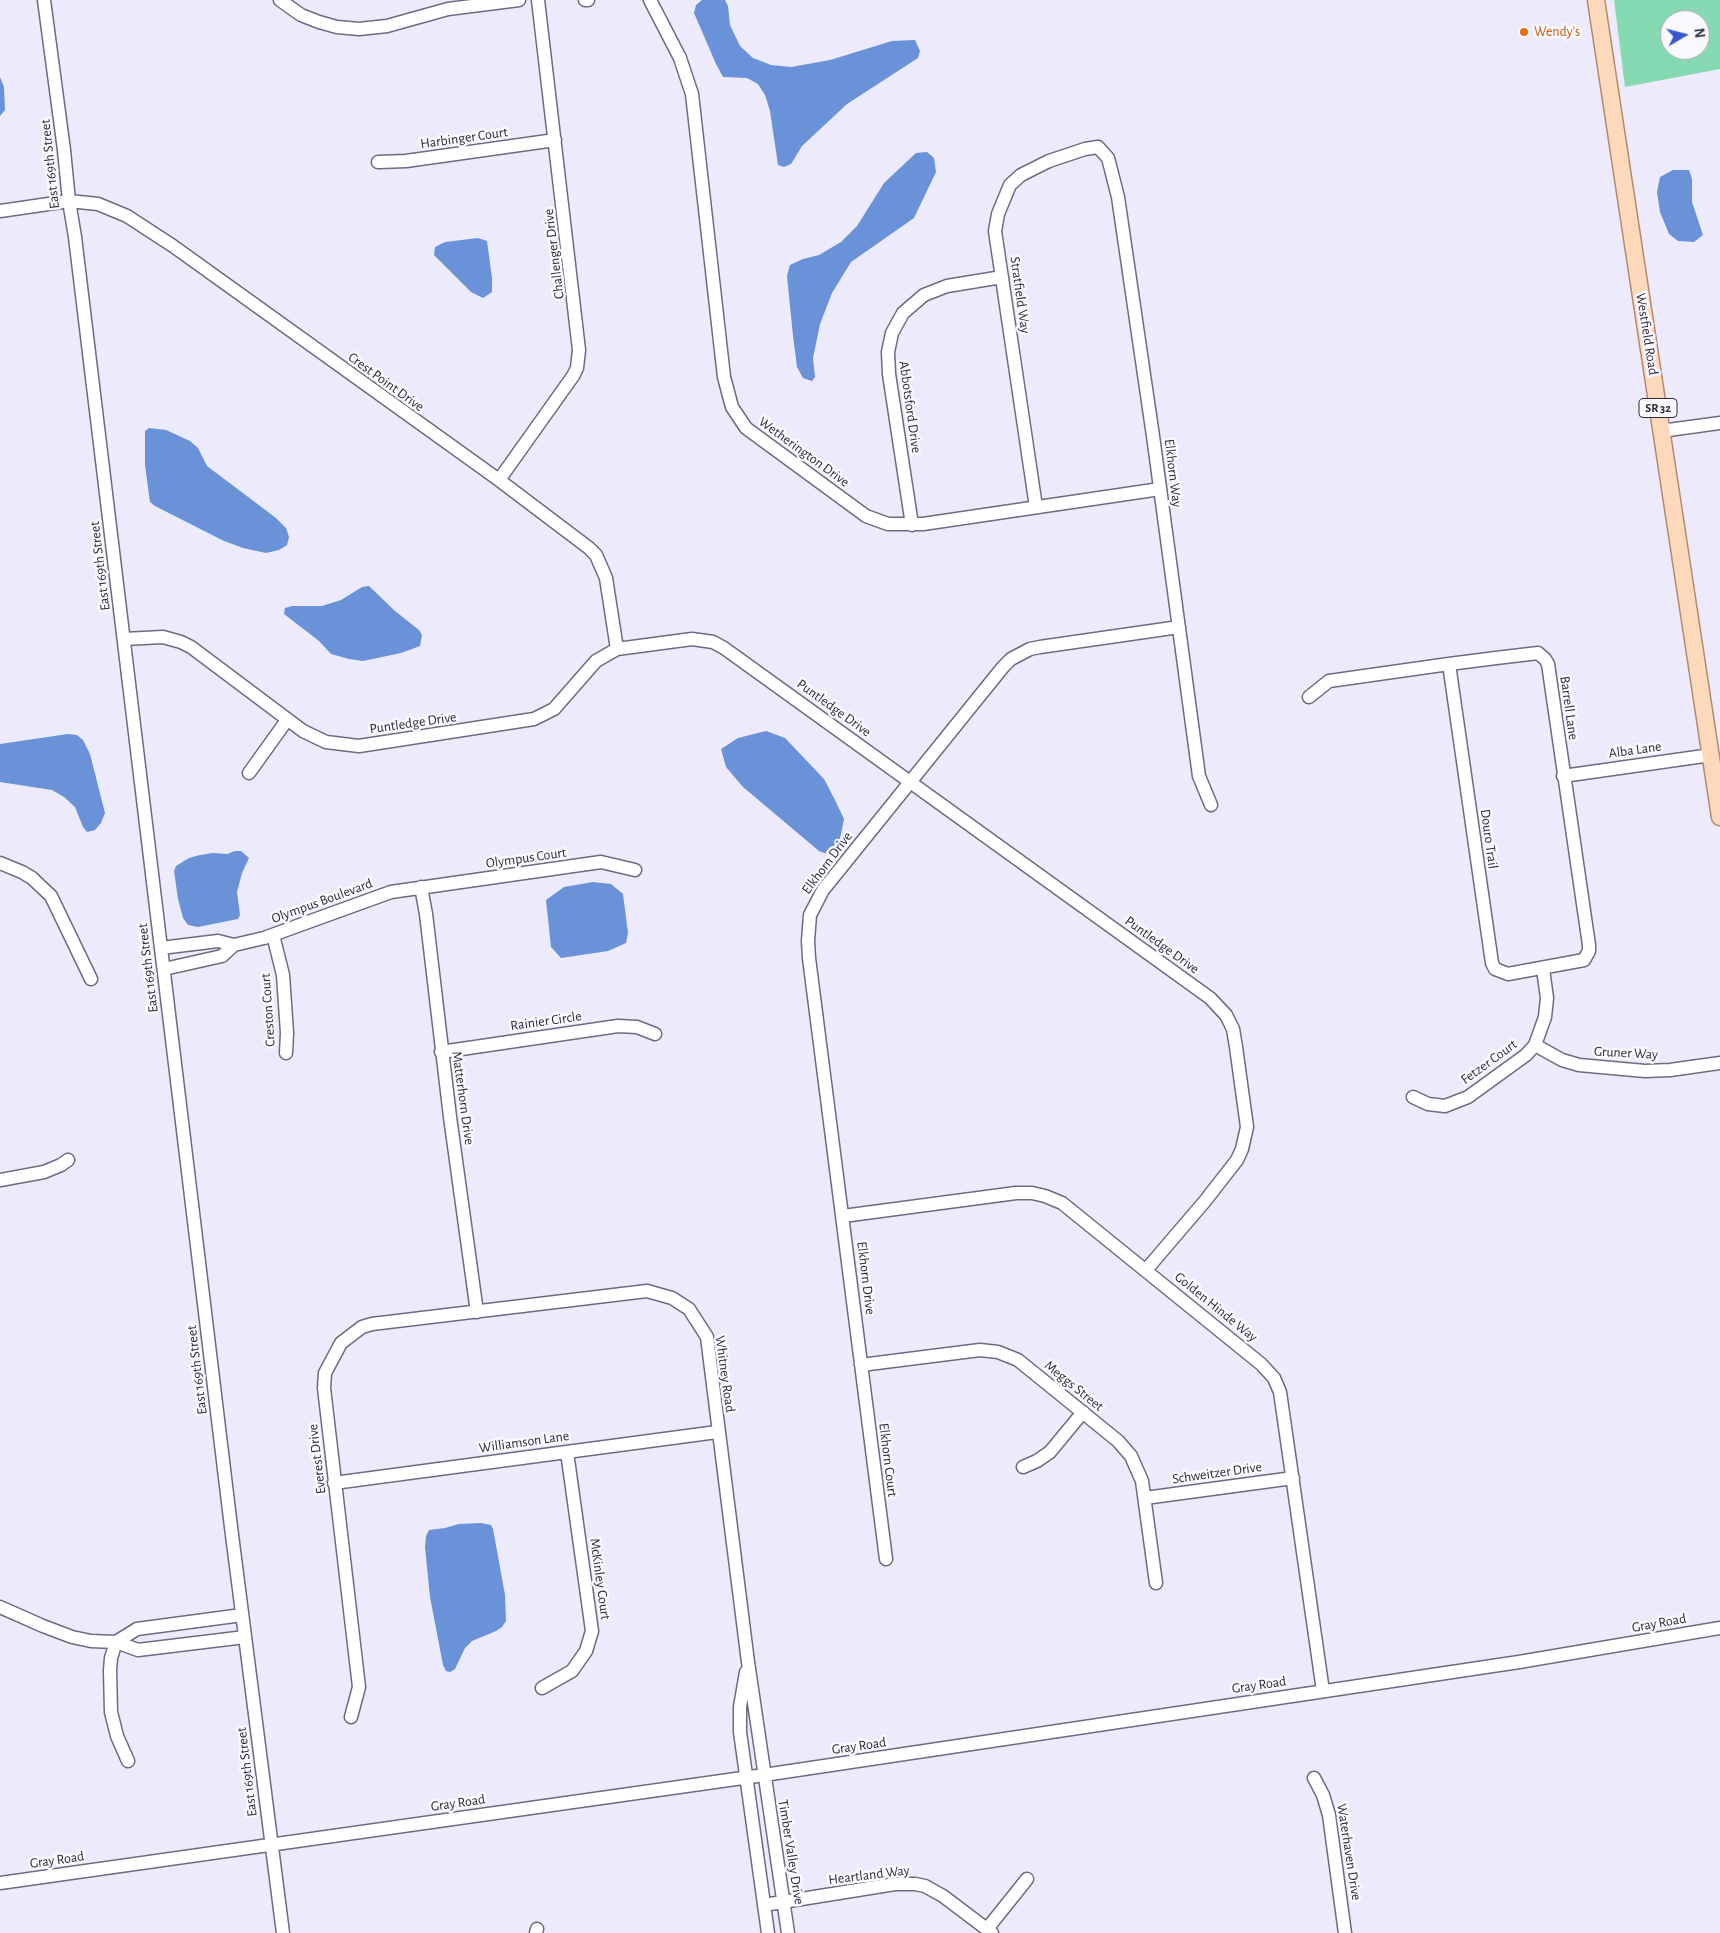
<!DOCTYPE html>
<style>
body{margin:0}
#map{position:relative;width:1720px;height:1933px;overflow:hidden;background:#edeafb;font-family:"Alegreya Sans",sans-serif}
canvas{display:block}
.north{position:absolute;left:1660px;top:10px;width:50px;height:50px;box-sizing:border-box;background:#faf9ff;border:1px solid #a8a6ae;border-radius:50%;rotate:82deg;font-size:14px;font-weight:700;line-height:20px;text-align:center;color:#2c2a34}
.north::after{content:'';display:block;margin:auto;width:18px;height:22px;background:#3858c9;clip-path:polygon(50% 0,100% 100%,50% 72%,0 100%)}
</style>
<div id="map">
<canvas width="1720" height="1933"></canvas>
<div class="north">N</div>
</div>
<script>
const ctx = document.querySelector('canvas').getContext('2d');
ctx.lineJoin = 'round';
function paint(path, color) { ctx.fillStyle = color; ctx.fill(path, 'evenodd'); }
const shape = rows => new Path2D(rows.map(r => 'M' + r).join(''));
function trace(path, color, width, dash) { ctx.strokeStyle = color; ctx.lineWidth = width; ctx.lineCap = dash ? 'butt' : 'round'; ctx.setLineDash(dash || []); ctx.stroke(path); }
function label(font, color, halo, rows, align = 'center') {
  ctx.font = font + ' "Alegreya Sans",sans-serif'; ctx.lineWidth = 5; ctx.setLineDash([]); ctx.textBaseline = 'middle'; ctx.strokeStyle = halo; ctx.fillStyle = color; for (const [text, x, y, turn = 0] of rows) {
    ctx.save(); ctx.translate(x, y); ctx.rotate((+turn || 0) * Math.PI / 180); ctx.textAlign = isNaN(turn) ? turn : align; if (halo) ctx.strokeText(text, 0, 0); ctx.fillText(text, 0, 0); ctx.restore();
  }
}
const green = shape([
 [1614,0,1720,0,1720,69,1625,87],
 [1670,20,1700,20,1700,50,1670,50]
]);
const water = shape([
 [702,0,725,0,728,6,730,25,740,46,753,58,771,65,791,67,830,60,892,41,915,40,920,51,918,58,847,104,802,146,791,164,784,167,778,165,770,111,765,95,758,84,747,78,723,77,716,64,694,13,696,5],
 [0,77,4,87,5,110,0,116],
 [927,152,934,158,936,172,914,218,851,262,832,293,820,324,813,358,815,377,812,381,803,378,797,367,793,336,787,276,790,265,803,259,819,255,841,242,857,226,884,183,916,153],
 [1673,170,1689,170,1692,179,1692,202,1703,235,1694,242,1678,241,1669,234,1660,212,1657,192,1660,177],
 [478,238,487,241,492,278,492,292,483,298,471,292,434,255,435,247,445,242],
 [149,428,166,430,190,441,198,448,207,466,276,518,286,528,289,537,287,545,279,550,266,553,243,548,224,541,155,506,150,502,149,495,145,465,145,431],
 [369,586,395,611,419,630,422,635,420,646,401,653,363,661,349,659,331,654,319,641,284,614,285,608,292,606,322,606,341,600,362,587],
 [766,731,785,738,824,779,834,798,844,819,840,839,827,854,819,851,743,787,726,767,721,749,738,738],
 [68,734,77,735,83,740,90,754,105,813,101,823,95,830,87,832,83,827,75,807,64,797,52,790,0,782,0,744],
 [235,851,241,851,249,858,242,873,237,892,240,915,238,919,198,927,188,925,183,918,178,899,174,871,176,866,189,858,200,855,213,853,227,854],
 [593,882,611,884,623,894,628,933,626,943,608,951,561,958,551,947,546,900,564,887],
 [481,1523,491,1525,493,1529,505,1595,506,1621,502,1627,496,1631,472,1641,465,1648,455,1669,450,1672,446,1671,443,1665,430,1597,425,1547,426,1536,429,1530,445,1528,459,1524]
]);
const minor = shape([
 [44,0,64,150,69,201,75,237,231,1527,283,1933],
 [280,0,301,15,319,22,337,27,359,29,387,26,448,9,519,0],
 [585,0,588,0],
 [650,0,680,58,692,94,724,377,732,407,746,428,866,516,888,524,923,524,1160,489],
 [378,162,406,161,555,140],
 [0,211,69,201,98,204,127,216,173,246,499,480,589,548,596,555,606,578,617,649],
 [1661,431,1720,423],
 [499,480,573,376,577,368,579,350,538,0],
 [1036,507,995,231,998,214,1010,185,1021,175,1049,161,1085,149,1098,147,1108,158,1118,197,1153,436,1199,776,1211,805],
 [912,525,889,374,888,352,892,333,903,313,924,295,947,286,1002,277],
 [124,639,163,637,181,642,191,647,303,731,326,742,359,746,534,719,554,709,596,661,617,649,692,639,713,642,724,648,1210,998,1226,1015,1233,1029,1236,1047,1247,1127,1242,1149,1237,1160,1205,1201,1146,1270],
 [1309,697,1329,681,1449,664,1496,658,1538,653,1545,659,1548,664,1589,945,1589,951,1584,960,1508,974,1495,969,1492,963,1449,664],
 [249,773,287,720],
 [1563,776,1711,755],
 [0,863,22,872,32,878,51,896,91,979],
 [421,887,426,914,450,1117,477,1312],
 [273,935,283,975,287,1033,286,1053],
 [161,948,218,941,234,945,264,938,391,892,601,862,635,870],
 [164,969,222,956,234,945],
 [1535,1045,1562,1060,1579,1065,1645,1071,1670,1070,1720,1063],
 [441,1052,618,1026,637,1027,655,1034],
 [1413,1097,1428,1104,1445,1106,1468,1097,1526,1055,1535,1045,1545,1017,1547,998,1543,969],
 [0,1180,44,1172,61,1165,68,1160],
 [843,1216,1016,1193,1032,1193,1045,1196,1062,1203,1261,1364,1274,1378,1280,1392,1323,1691],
 [861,1365,980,1350,998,1352,1018,1360,1118,1441,1131,1456,1142,1481,1156,1583],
 [1023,1467,1037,1461,1050,1452,1083,1412],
 [334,1483,717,1432],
 [1145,1498,1293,1478],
 [886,1559,809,958,808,941,810,915,823,890,1003,667,1011,659,1030,649,1040,647,1179,627],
 [0,1607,43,1626,72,1637,91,1641,116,1642,138,1650,245,1637],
 [746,1672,740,1707,740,1732,768,1933],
 [542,1688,572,1671,586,1651,592,1631,567,1452],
 [351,1717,359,1687,324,1388,325,1373,341,1343,362,1327,372,1324,647,1291,672,1298,689,1309,707,1337,748,1662,788,1933],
 [128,1761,117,1736,111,1712,110,1670,111,1658,116,1642,137,1629,242,1615],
 [1314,1778,1323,1795,1329,1815,1345,1933],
 [0,1883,764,1775,1519,1662,1720,1628],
 [764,1905,895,1884,915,1884,925,1886,943,1896,992,1933],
 [987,1929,1027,1879],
 [536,1933,537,1929]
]);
const major = shape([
 [1596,0,1720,817]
]);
const markers = [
 [1524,32,5,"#e8710a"]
];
const shields = [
 [1658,408,38]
];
const shieldNames = [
 ["SR 32",1658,408]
];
const foodNames = [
 ["Wendy's",1534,32]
];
const streetNames = [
 ["Harbinger Court",464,138,-8],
 ["East 169th Street",50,164,-96],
 ["Challenger Drive",554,254,-97],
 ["Stratfield Way",1020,295,82],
 ["Westfield Road",1647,334,81],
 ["Crest Point Drive",386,382,36],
 ["Abbotsford Drive",910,407,82],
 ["Wetherington Drive",804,452,36],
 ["Elkhorn Way",1173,473,83],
 ["East 169th Street",100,566,-97],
 ["Puntledge Drive",834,708,36],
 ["Barrell Lane",1569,708,82],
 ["Puntledge Drive",413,723,-8],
 ["Alba Lane",1635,750,-8],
 ["Douro Trail",1489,839,82],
 ["Olympus Court",526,858,-8],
 ["Elkhorn Drive",827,863,-53],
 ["Olympus Boulevard",322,901,-20],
 ["Puntledge Drive",1162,945,36],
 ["East 169th Street",148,968,-97],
 ["Creston Court",268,1010,-94],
 ["Rainier Circle",546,1021,-8],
 ["Gruner Way",1626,1053,3],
 ["Fetzer Court",1489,1062,-36],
 ["Matterhorn Drive",463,1098,82],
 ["Elkhorn Drive",866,1278,83],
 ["Golden Hinde Way",1216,1307,39],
 ["East 169th Street",197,1370,-97],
 ["Whitney Road",725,1374,82],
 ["Meggs Street",1074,1386,39],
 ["Williamson Lane",524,1442,-8],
 ["Everest Drive",317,1459,-97],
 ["Elkhorn Court",888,1460,83],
 ["Schweitzer Drive",1217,1473,-8],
 ["McKinley Court",600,1579,82],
 ["Gray Road",1659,1623,-10],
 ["Gray Road",1259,1685,-8],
 ["Gray Road",859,1746,-8],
 ["East 169th Street",247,1772,-97],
 ["Gray Road",458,1803,-8],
 ["Timber Valley Drive",791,1852,81],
 ["Waterhaven Drive",1349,1852,81],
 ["Gray Road",57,1860,-8],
 ["Heartland Way",869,1875,-7]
];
paint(green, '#86dab1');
paint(water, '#6992d8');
trace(minor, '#6f6a82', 15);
trace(major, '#b48a6e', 19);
trace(minor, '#fff', 12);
trace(major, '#fed8bb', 16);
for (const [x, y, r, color] of markers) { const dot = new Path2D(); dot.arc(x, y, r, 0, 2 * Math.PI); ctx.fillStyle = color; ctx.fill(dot); trace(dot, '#faf9ff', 2); }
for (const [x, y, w] of shields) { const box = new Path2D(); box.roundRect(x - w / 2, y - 9.5, w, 19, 4); ctx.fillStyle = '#faf9ff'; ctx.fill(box); trace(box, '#2c2a34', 1); }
label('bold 12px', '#2c2a34', null, shieldNames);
label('14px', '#c56008', '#faf9ff', foodNames, 'left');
label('14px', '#2c2a34', '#faf9ff', streetNames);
</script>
